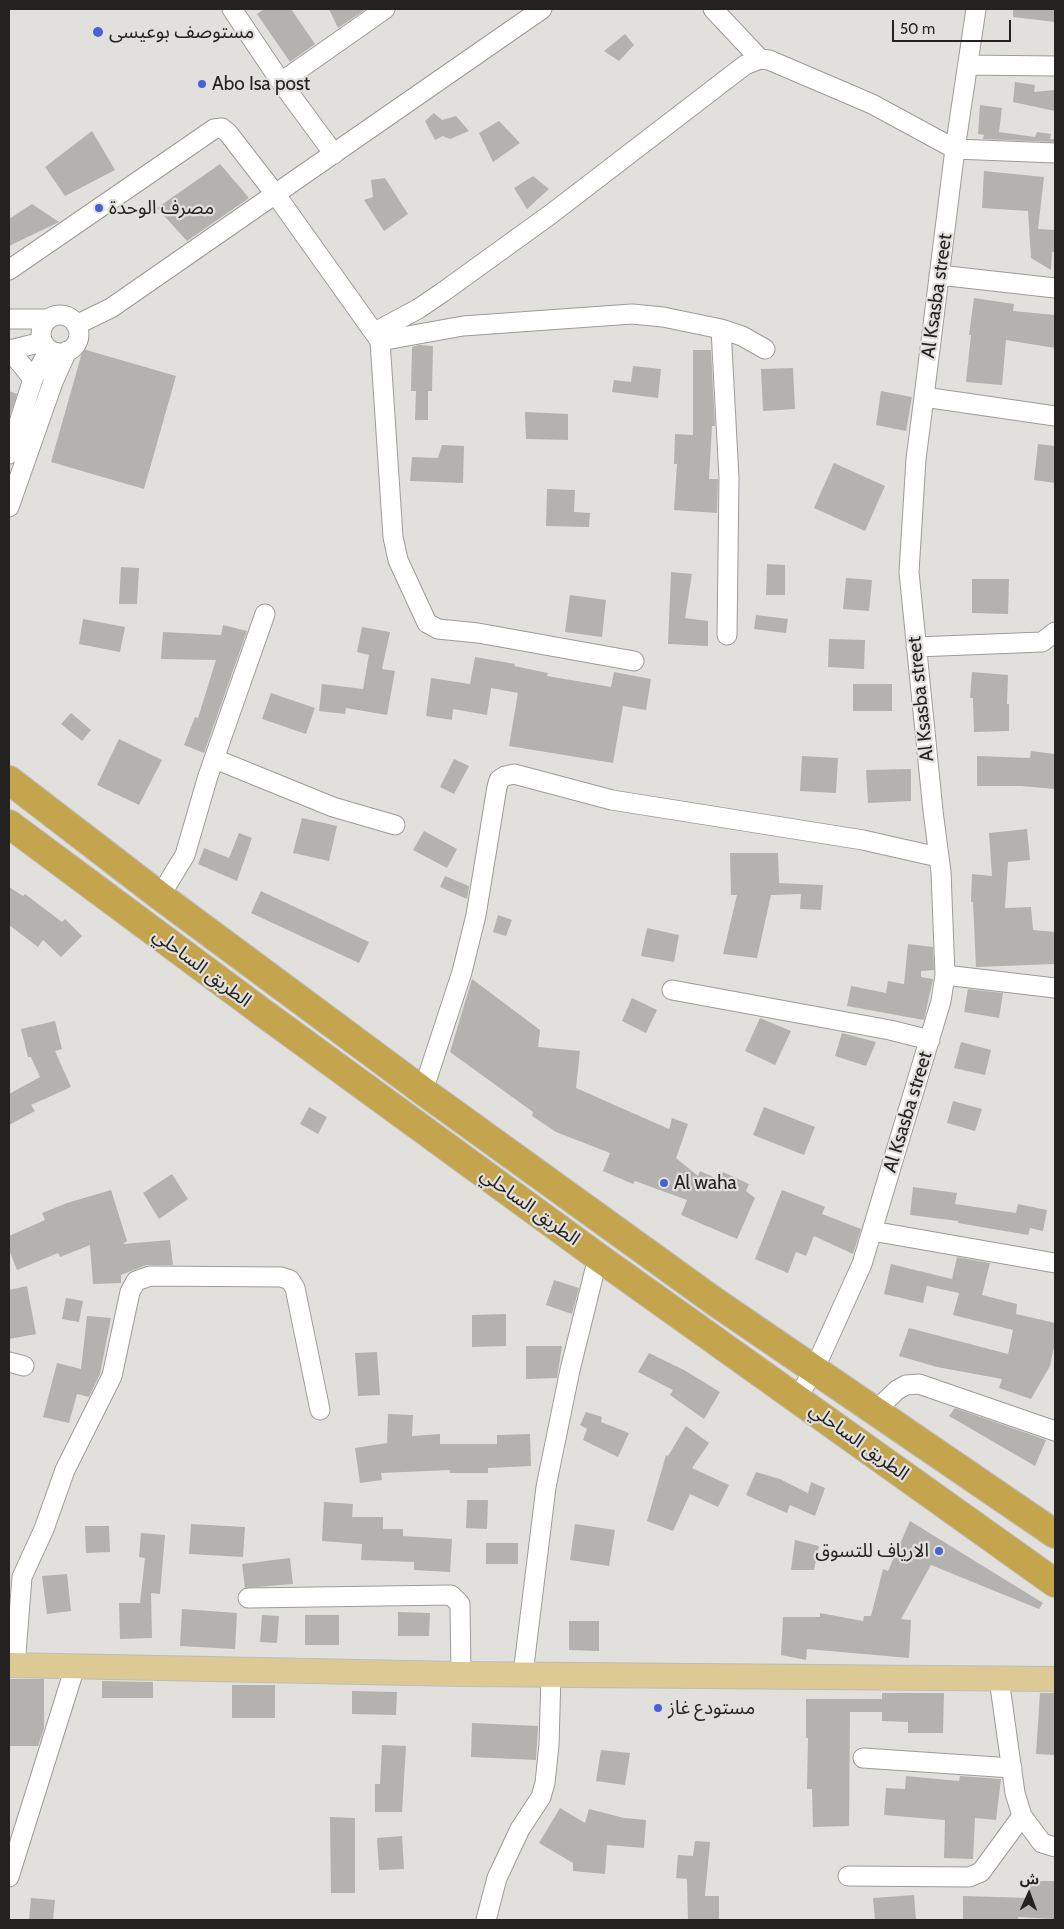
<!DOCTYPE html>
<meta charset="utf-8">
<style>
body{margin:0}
#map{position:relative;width:1064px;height:1929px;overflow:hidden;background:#e2e0dd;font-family:Cabin,"Noto Sans Arabic",sans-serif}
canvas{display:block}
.frame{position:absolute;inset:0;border:10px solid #232221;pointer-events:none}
.north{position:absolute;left:1004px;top:1869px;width:50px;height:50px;-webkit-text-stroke:4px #e2e0dd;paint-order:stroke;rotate:2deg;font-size:14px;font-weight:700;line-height:20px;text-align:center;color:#232221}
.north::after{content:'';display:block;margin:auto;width:18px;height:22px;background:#232221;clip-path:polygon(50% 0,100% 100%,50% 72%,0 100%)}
.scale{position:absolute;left:892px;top:20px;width:119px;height:22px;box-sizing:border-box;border:2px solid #232221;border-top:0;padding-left:6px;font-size:15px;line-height:18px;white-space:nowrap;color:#232221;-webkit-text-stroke:4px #e2e0dd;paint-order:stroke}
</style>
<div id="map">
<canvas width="1064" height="1929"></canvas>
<div class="frame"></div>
<div class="north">ش</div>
<div class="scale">50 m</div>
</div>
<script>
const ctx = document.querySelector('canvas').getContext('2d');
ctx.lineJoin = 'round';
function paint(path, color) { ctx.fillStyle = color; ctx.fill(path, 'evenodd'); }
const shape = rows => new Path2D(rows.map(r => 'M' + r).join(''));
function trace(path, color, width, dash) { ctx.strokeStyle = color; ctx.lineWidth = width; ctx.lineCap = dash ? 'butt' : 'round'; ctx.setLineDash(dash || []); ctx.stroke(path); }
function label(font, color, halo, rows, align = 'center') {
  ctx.font = font + ' Cabin,"Noto Sans Arabic",sans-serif'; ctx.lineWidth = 4.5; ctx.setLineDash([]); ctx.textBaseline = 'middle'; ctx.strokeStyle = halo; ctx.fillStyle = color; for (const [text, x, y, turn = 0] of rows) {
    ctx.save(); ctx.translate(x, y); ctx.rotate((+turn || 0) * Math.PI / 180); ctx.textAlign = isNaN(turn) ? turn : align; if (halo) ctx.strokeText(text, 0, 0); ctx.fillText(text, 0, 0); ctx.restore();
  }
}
const building = shape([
 [264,9,291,9,315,44,290,62,257,14],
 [329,9,366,9,338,28],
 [1013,9,1055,9,1055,22,1013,17],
 [625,34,634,45,619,61,604,51],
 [1015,82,1035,85,1034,92,1055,90,1055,111,1013,102],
 [980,105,1002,108,999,132,1035,137,1037,132,1051,134,1050,139,1055,139,1055,142,983,139,984,135,978,134],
 [434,113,442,120,456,116,469,131,450,139,443,136,435,140,425,121],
 [499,121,520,143,493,162,479,133],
 [92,131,115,170,65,196,45,167],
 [220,164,249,198,187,241,157,208],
 [984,171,1044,177,1038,229,1055,230,1055,252,1052,252,1051,270,1031,258,1028,211,982,208],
 [533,176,549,189,527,209,514,188],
 [385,178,408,214,384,231,364,200,373,197,371,180],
 [32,204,59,222,9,246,9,219],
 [974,298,1014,304,1013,311,1055,315,1055,348,1006,340,1002,385,966,382,971,335,969,335],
 [419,345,433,346,432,391,428,391,428,420,415,420,416,391,411,391,412,347],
 [83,349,176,376,144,489,51,462],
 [693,350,711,350,715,426,712,426,709,479,718,479,717,513,674,510,677,464,674,464,675,434,693,435],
 [633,366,661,369,658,398,612,392,614,380,631,382],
 [793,368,795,409,763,411,761,369],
 [9,391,17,394,9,418],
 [881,391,912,397,906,431,876,425],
 [525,412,568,414,568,440,526,439],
 [1038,444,1055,446,1055,483,1034,480],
 [442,445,464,446,463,483,410,481,412,457,438,458],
 [834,463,885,486,865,531,814,508],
 [547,489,575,490,574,512,590,513,589,527,546,526],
 [767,564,785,565,785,595,766,595],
 [121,567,139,568,137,604,119,604],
 [671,572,692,574,685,618,708,621,708,646,668,644],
 [846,578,872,580,869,611,843,609],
 [972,579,1009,579,1008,614,972,613],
 [570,595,606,600,602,637,565,632],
 [756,615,788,619,786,633,754,629],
 [83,619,125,627,120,652,79,644],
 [223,625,247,631,204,753,184,745,195,717,198,718,216,660,161,659,163,632,221,635],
 [362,627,390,632,382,669,395,671,387,715,346,708,345,714,319,711,322,684,363,689,369,655,357,652],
 [829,639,865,640,864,669,828,667],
 [475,657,515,664,514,666,548,673,547,676,611,687,614,672,651,679,646,710,623,706,613,763,509,746,518,693,491,688,487,715,453,709,452,720,426,716,431,678,470,684],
 [972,672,1008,675,1007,704,1009,704,1009,731,974,732,973,698,970,698],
 [853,684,892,684,892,711,853,711],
 [271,693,315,708,306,734,262,719],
 [71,713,91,730,82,741,61,724],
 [119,739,162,760,139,805,97,785],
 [1031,751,1055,754,1055,789,1021,786,977,786,977,756,1030,758],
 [802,756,838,758,836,793,800,791],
 [454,759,469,766,454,794,440,787],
 [911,769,911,801,868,803,866,770],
 [302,818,337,826,329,861,293,853],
 [1027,829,1030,860,1008,862,1005,908,1031,907,1033,930,1055,932,1055,964,976,967,973,902,971,902,972,874,992,876,989,833],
 [424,831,457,849,447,868,413,850],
 [239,833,252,838,237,881,198,864,204,848,229,858],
 [730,853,778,853,779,883,823,885,821,910,800,909,801,894,771,895,757,958,723,954,737,895,731,895],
 [445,876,469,886,467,899,440,887],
 [9,887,23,896,25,894,62,922,65,919,82,936,61,957,43,940,38,947,9,925],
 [261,891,369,942,359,963,251,913],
 [498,915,512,920,506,936,493,932],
 [647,928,679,935,674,962,641,956],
 [908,944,933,947,934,970,921,971,921,977,933,979,924,1020,847,1006,851,986,886,993,888,981,904,984],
 [472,979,540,1030,538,1047,580,1051,576,1088,669,1129,672,1118,688,1124,676,1158,698,1176,700,1171,720,1180,723,1172,749,1184,746,1191,755,1198,737,1239,681,1215,687,1200,635,1181,633,1184,603,1171,610,1153,556,1132,532,1116,533,1112,450,1052],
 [968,989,1003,993,999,1018,964,1012],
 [632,998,657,1010,646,1033,622,1021],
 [760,1018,791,1031,775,1065,745,1051],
 [55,1021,62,1049,55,1051,71,1087,31,1105,35,1111,9,1125,9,1094,40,1077,31,1057,28,1057,21,1029],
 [842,1033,876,1042,866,1066,835,1056],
 [961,1042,991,1050,985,1075,954,1068],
 [953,1101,982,1109,975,1131,947,1123],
 [309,1107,327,1117,318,1134,300,1124],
 [764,1107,815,1127,804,1155,753,1135],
 [172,1174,188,1199,159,1219,143,1193],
 [913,1187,957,1193,955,1204,1016,1213,1018,1204,1047,1210,1043,1231,1030,1228,1028,1235,958,1223,958,1221,910,1215],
 [111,1190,127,1241,123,1244,170,1240,173,1265,146,1265,121,1275,121,1283,93,1284,90,1245,60,1257,58,1253,17,1270,9,1250,9,1236,45,1220,42,1213,67,1203],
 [782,1190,825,1207,822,1214,861,1229,853,1254,814,1236,806,1256,796,1252,788,1273,755,1259],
 [957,1257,990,1263,982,1295,1017,1304,1016,1314,1055,1323,1055,1342,1050,1366,1031,1399,999,1388,1002,1379,937,1367,899,1356,909,1328,1008,1354,1013,1330,953,1315,959,1293,927,1286,923,1303,884,1294,891,1264,952,1279],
 [554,1280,579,1288,572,1314,546,1305],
 [27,1286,36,1334,9,1339,9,1290],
 [66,1298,83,1301,79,1322,62,1319],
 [506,1314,506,1346,472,1347,472,1315],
 [87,1316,111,1318,100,1374,89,1397,77,1394,69,1423,43,1417,57,1363,81,1369],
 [526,1346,562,1346,557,1378,526,1379],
 [377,1352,380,1395,358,1396,355,1353],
 [649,1353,684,1370,720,1392,704,1419,670,1395,673,1390,638,1372],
 [955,1408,1046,1440,1035,1466,949,1416],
 [586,1412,602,1417,601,1422,629,1433,618,1457,583,1440,587,1429,580,1425],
 [388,1414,413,1415,412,1436,440,1434,440,1444,497,1444,497,1435,530,1434,531,1466,488,1468,488,1473,450,1473,450,1470,381,1473,382,1480,360,1483,355,1448,387,1443],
 [686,1426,709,1443,692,1468,729,1485,718,1507,690,1494,673,1531,647,1521,666,1455,668,1456],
 [756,1472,780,1479,808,1493,811,1482,825,1488,815,1516,790,1505,787,1513,746,1495],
 [467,1500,488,1500,487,1529,466,1528],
 [324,1502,353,1504,352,1517,383,1517,383,1529,403,1529,403,1536,452,1539,450,1572,414,1570,414,1562,361,1560,362,1544,322,1541],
 [910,1521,1043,1603,1039,1609,931,1565,901,1619,911,1620,909,1658,807,1649,806,1660,781,1655,783,1617,820,1617,820,1613,863,1621,864,1616,871,1616,883,1569,888,1571],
 [191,1524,245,1527,243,1557,189,1554],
 [575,1524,615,1530,609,1566,570,1560],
 [85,1526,109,1526,110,1552,86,1553],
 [141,1533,165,1535,160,1594,151,1593,152,1638,120,1639,119,1603,140,1603,145,1558,139,1557],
 [795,1540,819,1546,814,1570,791,1570],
 [486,1543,518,1543,518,1564,486,1564],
 [290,1558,293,1584,245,1588,242,1564],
 [67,1574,71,1611,47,1614,42,1576],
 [182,1609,237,1613,235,1649,180,1646],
 [398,1612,430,1613,429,1636,398,1636],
 [262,1615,279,1616,277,1643,260,1642],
 [305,1615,339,1615,339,1645,305,1645],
 [569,1621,599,1621,599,1651,569,1650],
 [9,1679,44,1679,44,1728,38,1746,9,1746],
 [102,1681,153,1682,153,1698,102,1698],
 [232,1685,275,1685,275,1718,232,1718],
 [352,1691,397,1692,396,1715,352,1714],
 [882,1693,944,1693,943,1733,908,1733,908,1722,882,1721,882,1712,850,1712,849,1826,813,1827,812,1789,807,1789,808,1738,806,1738,806,1699,882,1699],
 [1040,1693,1055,1693,1055,1755,1036,1754],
 [472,1723,538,1726,536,1760,471,1757],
 [382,1745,406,1746,402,1812,375,1812,375,1784,380,1784],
 [601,1750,630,1753,625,1785,596,1781],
 [906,1776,959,1781,960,1776,1001,1779,996,1820,975,1818,973,1859,944,1858,945,1820,884,1815,886,1788,905,1789],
 [560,1808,585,1823,589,1809,624,1818,646,1820,644,1848,607,1845,605,1874,573,1871,573,1863,539,1843],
 [330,1817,355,1818,355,1893,331,1893],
 [402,1836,404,1869,379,1870,377,1838],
 [695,1841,710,1842,705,1896,719,1896,719,1920,688,1920,687,1879,676,1878,678,1855,693,1856],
 [1030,1881,1055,1881,1055,1919,1018,1917,1018,1920,963,1920,963,1896,1030,1898],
 [914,1895,916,1920,875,1920,873,1898],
 [31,1898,55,1900,53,1920,29,1920]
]);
const minor = shape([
 [232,9,281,82],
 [713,9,760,59],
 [968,65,1055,66],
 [334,154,281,82,385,9],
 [9,270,214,129,222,128,228,133,276,195,380,341,393,537,398,560,427,623,438,629,478,633,634,661],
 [939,275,1055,288],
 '41 334a19 19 0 1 1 38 0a19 19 0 1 1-38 0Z',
 [9,319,48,319],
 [76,325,111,308,542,9],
 [721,329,729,478,727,635],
 [375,332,418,309,443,292,551,214,745,65,760,59,769,60,872,104,955,149,1055,153],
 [380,341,463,326,632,314,663,317,721,329,742,336,765,349],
 [9,349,33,379],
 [10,350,42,342],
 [924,397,1055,416],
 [9,454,33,379,49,350],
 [9,507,53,382,67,351],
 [916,647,1042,642,1055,632],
 [215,759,333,807,395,825],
 [160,896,185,855,208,776,265,614],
 [945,975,1055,988],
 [672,990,890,1030,930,1040],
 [423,1091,462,972,476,915,497,787,499,780,505,776,514,774,612,800,863,840,938,857],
 [872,1231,1055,1263],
 [9,1362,24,1366],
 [798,1397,814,1370,862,1264,941,1001,945,975,941,872,933,811,909,572,916,459,924,397,955,149,976,9],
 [875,1411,897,1390,906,1385,919,1384,1055,1431],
 [248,1598,451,1595,460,1604,461,1674],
 [15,1666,22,1577,44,1529,65,1470,112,1376,130,1292,136,1281,150,1276,281,1277,290,1280,295,1288,320,1410],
 [523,1674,546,1487,570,1370,598,1257],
 [863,1758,1012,1768],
 [1022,1816,1042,1843,1055,1847],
 [848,1876,969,1877,981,1872,1022,1816,1015,1793,999,1679],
 [9,1877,75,1667],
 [486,1920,497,1878,520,1829,541,1797,545,1783,549,1745,551,1675]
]);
const major = shape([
 [9,1665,461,1674,1055,1679]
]);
const highway = shape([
 [9,780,160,896,423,1091,714,1301,1055,1534],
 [9,824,262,1012,598,1257,1055,1583]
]);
const markers = [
 [98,32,6,"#4862d6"],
 [202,84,5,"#4862d6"],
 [99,208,5,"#4862d6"],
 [664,1183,5,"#4862d6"],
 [939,1551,5,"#4862d6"],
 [658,1708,5,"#4862d6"]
];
const poiNames = [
 ["مستوصف بوعيسى",109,32],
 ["Abo Isa post",212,84],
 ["مصرف الوحدة",109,208],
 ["Al waha",674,1183],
 ["الارياف للتسوق",929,1551,"right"],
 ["مستودع غاز",668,1708]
];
const streetNames = [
 ["Al Ksasba street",937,296,-82],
 ["Al Ksasba street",921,699,-96],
 ["الطريق الساحلي",202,968,37],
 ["Al Ksasba street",908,1112,-73],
 ["الطريق الساحلي",530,1207,36],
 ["الطريق الساحلي",859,1442,36]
];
paint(building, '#b3b2af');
trace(minor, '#9c9b98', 21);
trace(major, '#bdbdbc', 26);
trace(highway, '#bdbdbc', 30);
trace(minor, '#fff', 19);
trace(major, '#dcc994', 24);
trace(highway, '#c4a54d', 28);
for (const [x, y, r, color] of markers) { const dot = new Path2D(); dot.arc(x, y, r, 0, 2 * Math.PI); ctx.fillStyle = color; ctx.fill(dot); trace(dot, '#e2e0dd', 2); }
label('19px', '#232221', '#e2e0dd', poiNames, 'left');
label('19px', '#232221', '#e2e0dd', streetNames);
</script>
